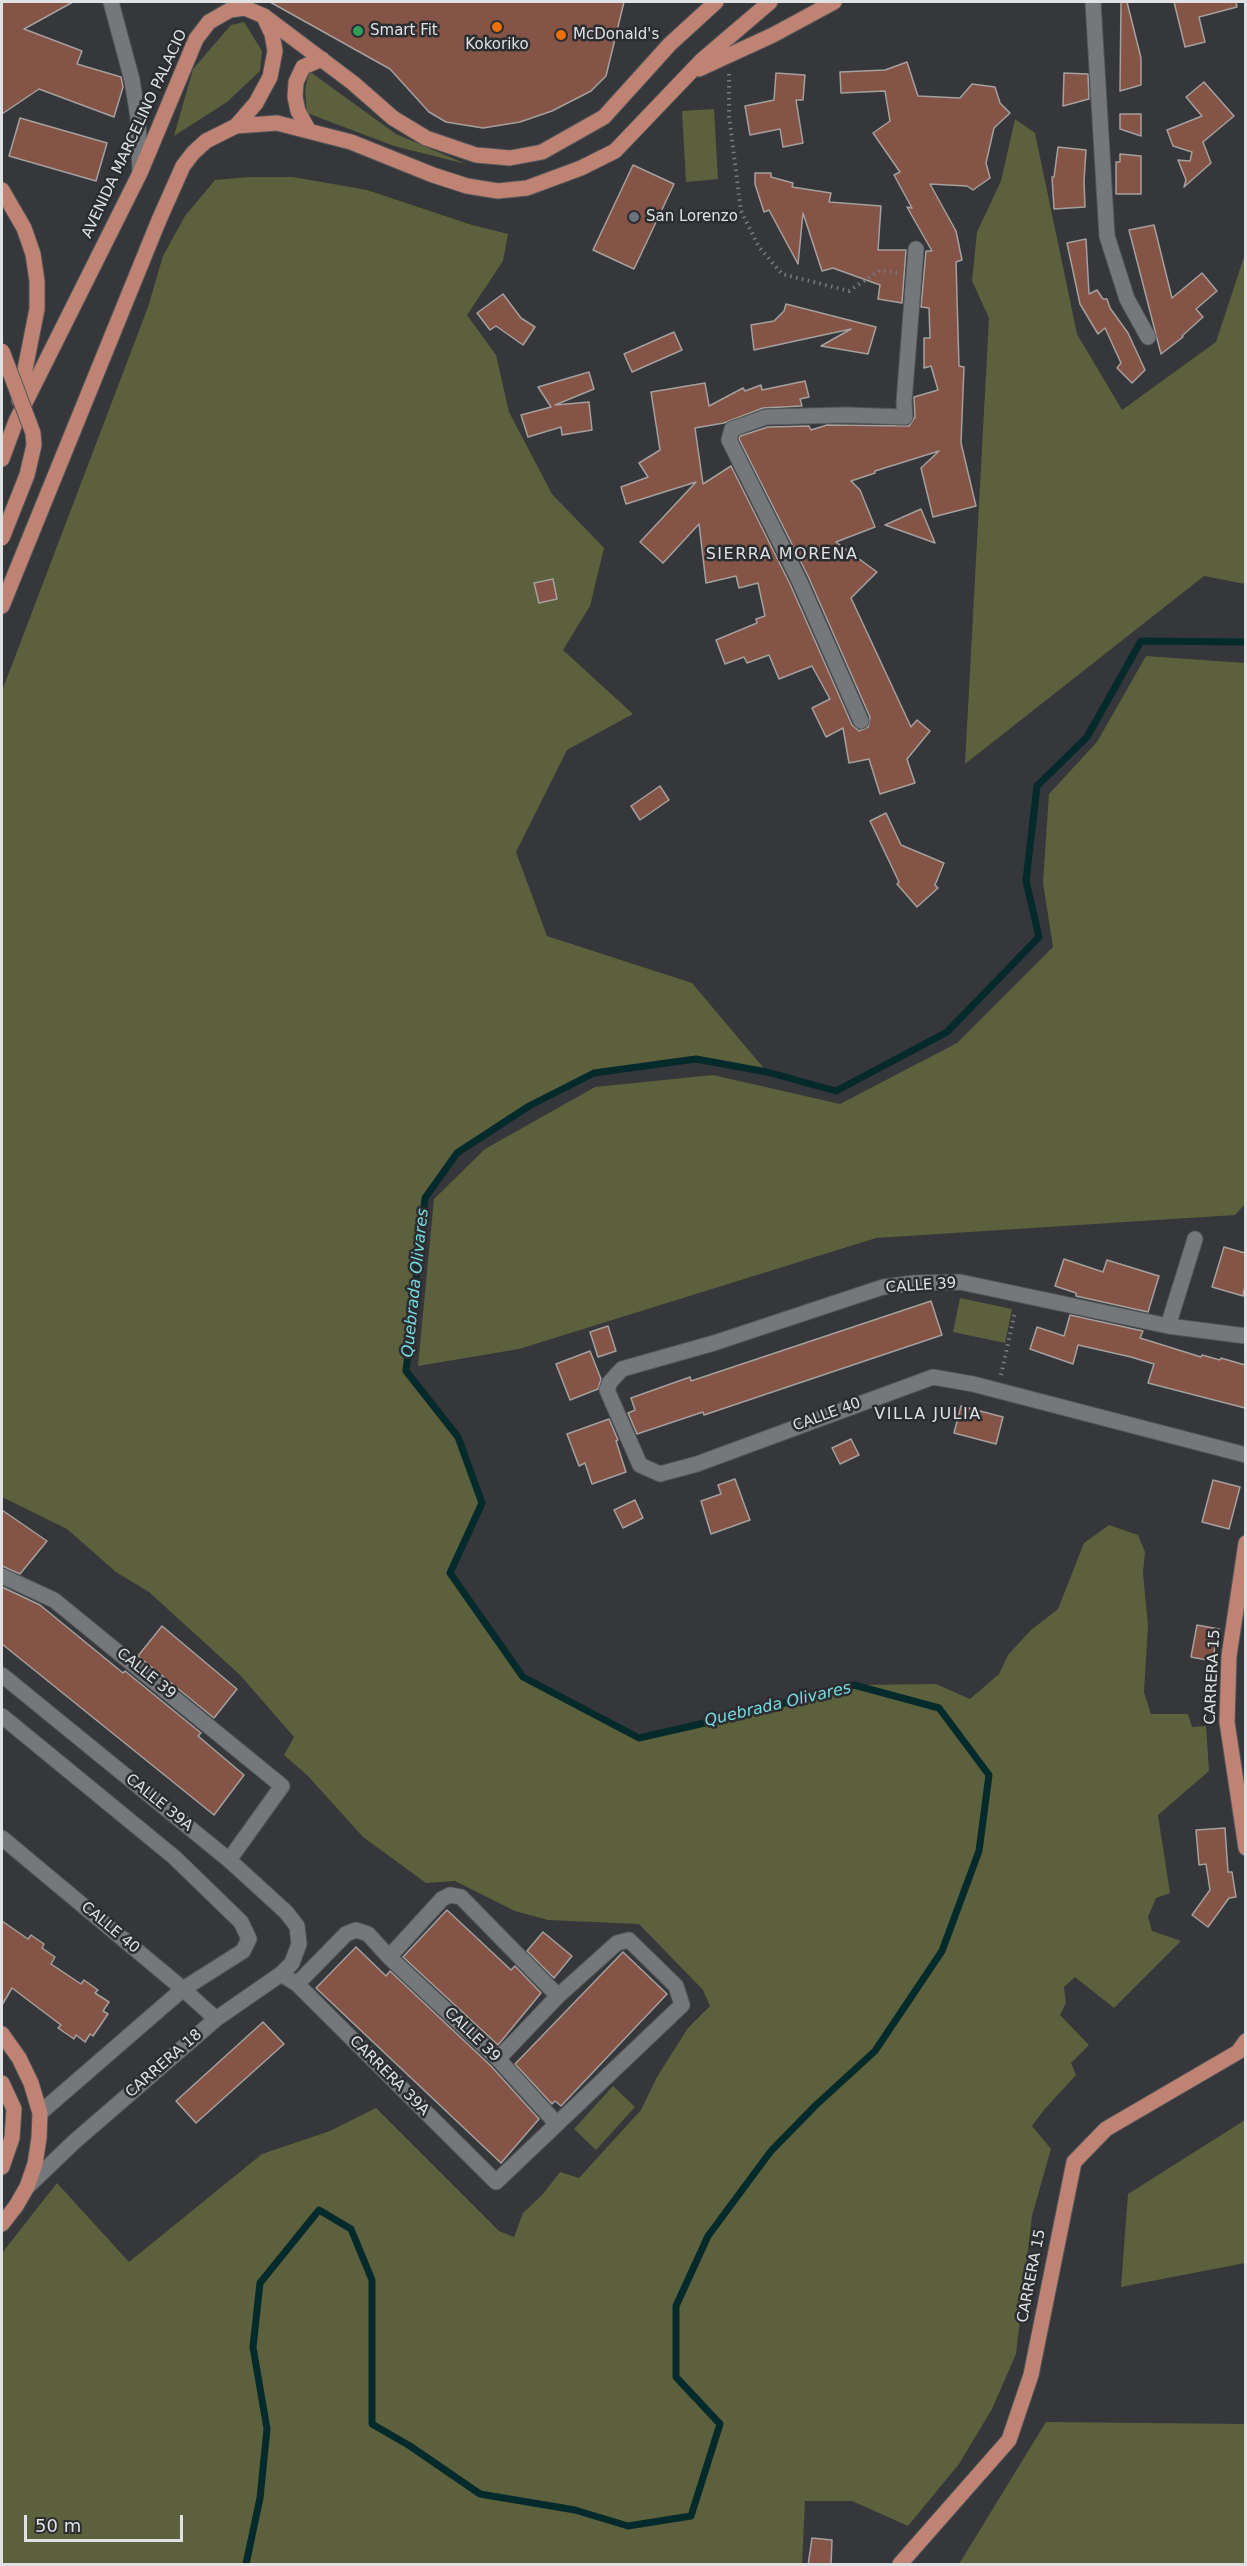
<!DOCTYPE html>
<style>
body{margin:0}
#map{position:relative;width:1247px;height:2566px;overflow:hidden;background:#35373a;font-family:"DejaVu Sans",sans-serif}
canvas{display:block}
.frame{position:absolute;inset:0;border:3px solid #dfe1e3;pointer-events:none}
.scale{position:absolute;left:24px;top:2515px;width:159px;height:27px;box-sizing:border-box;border:3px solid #dfe1e3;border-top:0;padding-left:8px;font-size:18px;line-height:21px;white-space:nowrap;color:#dfe1e3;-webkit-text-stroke:4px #2b2d30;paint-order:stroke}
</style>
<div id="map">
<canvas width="1247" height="2566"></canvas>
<div class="frame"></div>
<div class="scale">50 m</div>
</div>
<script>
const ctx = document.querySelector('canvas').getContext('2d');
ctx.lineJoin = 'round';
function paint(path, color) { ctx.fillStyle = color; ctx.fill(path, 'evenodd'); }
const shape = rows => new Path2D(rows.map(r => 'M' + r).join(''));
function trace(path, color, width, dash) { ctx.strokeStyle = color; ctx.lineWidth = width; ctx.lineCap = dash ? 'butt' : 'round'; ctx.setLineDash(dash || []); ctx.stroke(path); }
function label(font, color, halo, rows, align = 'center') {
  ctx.font = font + ' "DejaVu Sans",sans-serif'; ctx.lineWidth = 5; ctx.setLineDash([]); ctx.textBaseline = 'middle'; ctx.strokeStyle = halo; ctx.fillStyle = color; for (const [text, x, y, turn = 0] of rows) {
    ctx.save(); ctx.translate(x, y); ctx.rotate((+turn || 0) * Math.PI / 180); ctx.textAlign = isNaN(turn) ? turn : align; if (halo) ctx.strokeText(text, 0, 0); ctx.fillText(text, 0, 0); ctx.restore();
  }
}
const green = shape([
 [244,22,262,51,260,71,227,102,174,136,193,69,231,25],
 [309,71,396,134,466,164,394,146,307,113,305,90],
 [714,109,718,179,686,182,682,111],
 [1015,119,1035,133,1077,334,1122,410,1216,342,1245,254,1245,584,1204,576,965,764,989,318,972,281,977,232,1001,181],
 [248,177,293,177,367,190,472,225,508,234,503,261,467,315,496,355,509,412,552,494,604,548,590,606,563,650,633,714,567,750,516,852,547,936,692,983,767,1072,696,1059,594,1073,529,1106,457,1153,425,1198,406,1371,458,1437,482,1503,451,1573,523,1677,639,1738,731,1717,854,1685,936,1684,970,1699,999,1674,1008,1655,1031,1630,1058,1609,1084,1543,1109,1525,1138,1535,1145,1552,1143,1573,1148,1625,1144,1692,1151,1714,1188,1714,1192,1727,1206,1726,1209,1771,1158,1815,1170,1893,1156,1898,1148,1917,1152,1931,1181,1941,1114,2008,1075,1977,1064,1987,1066,2003,1060,2015,1089,2045,1071,2063,1076,2075,1043,2111,1032,2126,1051,2149,1032,2216,1016,2354,992,2409,959,2464,908,2526,852,2501,805,2501,802,2564,2,2564,2,2253,57,2183,129,2262,262,2154,330,2131,376,2108,499,2231,514,2237,523,2213,543,2194,560,2172,579,2178,641,2110,657,2077,688,2028,710,2006,703,1990,639,1924,548,1920,515,1911,455,1881,426,1883,363,1837,307,1775,284,1755,294,1737,240,1675,149,1592,116,1572,67,1529,2,1497,2,691,148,307,163,256,185,216,215,180],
 [1146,656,1245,663,1246,1203,1235,1215,876,1238,519,1349,418,1366,434,1199,485,1149,595,1087,713,1075,840,1104,957,1043,1053,947,1043,883,1049,794,1097,742],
 [960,1298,1012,1309,1005,1343,953,1332],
 [613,2086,635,2107,596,2150,574,2129],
 [1245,2120,1245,2263,1121,2287,1128,2194],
 [1046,2422,1245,2424,1245,2564,959,2564]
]);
const stream = shape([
 [246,2564,260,2498,267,2429,253,2347,260,2283,319,2210,351,2229,372,2280,372,2424,410,2446,480,2494,575,2510,628,2526,691,2516,720,2424,676,2377,676,2306,708,2236,771,2151,816,2105,875,2051,942,1951,979,1851,989,1775,939,1708,854,1685,731,1717,639,1738,523,1677,450,1573,482,1503,458,1437,406,1371,425,1198,457,1153,529,1106,594,1073,696,1059,767,1072,836,1091,947,1032,1039,937,1026,881,1037,786,1087,737,1141,641,1246,642]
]);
const building = shape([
 [2,2,73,2,24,29,82,51,77,64,121,77,123,87,114,117,39,89,2,114,2,2],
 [270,2,624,2,606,76,591,91,552,111,520,122,483,128,446,122,429,112,390,69,270,2],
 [1121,2,1127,2,1141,58,1141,85,1120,91,1121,2],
 [1174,2,1236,2,1237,7,1199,17,1205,42,1185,47,1174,2],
 [907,62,918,96,960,98,972,84,995,87,1000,103,1010,113,994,128,986,163,990,178,973,190,967,186,930,184,956,231,962,260,956,262,959,366,964,367,961,443,976,506,933,517,921,468,939,451,875,471,875,473,851,481,860,490,875,527,836,542,877,572,851,598,911,727,917,720,930,731,907,759,915,783,880,794,869,759,849,763,843,728,826,737,812,708,830,699,812,666,779,679,769,655,747,663,744,657,725,664,716,640,757,623,756,619,765,616,758,583,739,588,736,576,706,583,699,524,663,563,640,542,696,482,626,504,621,487,648,477,639,463,660,450,651,392,705,383,709,406,743,388,745,391,761,385,762,390,805,381,809,397,800,399,802,406,763,408,724,423,695,428,703,484,731,466,790,584,852,725,859,731,868,727,870,717,808,576,739,439,740,436,768,427,809,426,811,430,827,425,909,426,915,417,914,397,938,390,931,366,924,368,924,338,930,338,929,308,921,307,926,251,932,251,907,207,912,208,894,175,900,172,873,133,890,121,885,91,841,93,840,72,885,70,907,62],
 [776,73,805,75,803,100,796,100,803,143,783,147,780,129,750,135,745,106,774,100,776,73],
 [1064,73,1088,74,1089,99,1063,106,1064,73],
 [1204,82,1234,116,1203,142,1211,163,1184,187,1186,180,1178,160,1190,161,1192,152,1173,146,1167,130,1202,116,1186,97,1204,82],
 [1120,114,1141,114,1141,136,1120,129,1120,114],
 [20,118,107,143,96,181,9,156,20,118],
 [1058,147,1086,150,1084,181,1085,207,1054,209,1052,177,1054,177,1058,147],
 [1120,154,1141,156,1141,194,1116,194,1116,162,1120,162,1120,154],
 [633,165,674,184,634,269,593,250,633,165],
 [755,173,771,173,771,177,793,183,792,187,831,193,829,202,881,206,878,250,906,250,902,303,878,299,880,285,833,268,822,271,803,213,798,264,769,210,764,212,755,184,755,173],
 [1154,225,1172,298,1202,273,1217,291,1196,309,1203,317,1182,336,1183,337,1161,354,1129,230,1154,225],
 [1086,239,1089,294,1097,290,1103,299,1107,299,1110,308,1128,333,1145,370,1132,383,1117,368,1121,363,1105,328,1098,334,1080,304,1067,243,1086,239],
 [503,294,521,318,535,327,523,345,496,326,490,330,477,313,503,294],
 [786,304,876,327,868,354,821,346,851,329,754,350,751,325,774,321,784,311,786,304],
 [674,332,682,350,632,372,624,354,674,332],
 [589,372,594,389,555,405,589,402,592,430,562,435,561,427,528,437,521,415,551,407,538,387,589,372],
 [921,509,935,543,885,525,921,509],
 [553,579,557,599,539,603,534,583,553,579],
 [660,786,669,800,640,820,631,806,660,786],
 [886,813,901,845,944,863,935,885,938,888,917,907,897,884,899,882,870,821,886,813],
 [1224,1247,1245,1253,1245,1286,1243,1296,1212,1287,1224,1247],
 [1064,1259,1103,1272,1107,1260,1159,1276,1148,1312,1076,1296,1076,1293,1055,1286,1064,1259],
 [931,1301,942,1335,704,1415,703,1412,637,1434,628,1413,635,1410,631,1398,690,1377,691,1381,931,1301],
 [1070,1315,1143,1331,1140,1338,1153,1342,1201,1357,1202,1355,1220,1360,1221,1358,1245,1365,1245,1408,1148,1383,1154,1364,1131,1357,1078,1345,1073,1364,1030,1349,1037,1327,1064,1336,1070,1315],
 [608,1326,616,1351,598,1357,590,1332,608,1326],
 [590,1351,601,1379,598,1389,570,1400,556,1364,590,1351],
 [961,1406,1003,1417,996,1444,954,1433,961,1406],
 [609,1419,618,1440,616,1441,626,1472,592,1484,585,1463,579,1466,567,1434,609,1419],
 [851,1439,859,1455,840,1464,832,1448,851,1439],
 [735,1479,750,1520,711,1534,701,1501,721,1494,718,1485,735,1479],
 [1213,1480,1240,1487,1229,1529,1202,1522,1213,1480],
 [635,1500,643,1518,623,1528,614,1510,635,1500],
 [2,1510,47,1541,20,1574,2,1566,2,1510],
 [2,1587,40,1605,123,1673,125,1671,201,1733,198,1736,244,1775,214,1815,2,1644,2,1587],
 [1197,1625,1219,1629,1212,1661,1191,1657,1197,1625],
 [162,1626,237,1689,214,1718,138,1656,162,1626],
 [1225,1828,1228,1872,1232,1872,1236,1897,1229,1898,1208,1927,1192,1915,1210,1890,1206,1864,1199,1865,1196,1830,1225,1828],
 [447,1910,511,1970,515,1966,541,1993,498,2045,403,1957,447,1910],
 [2,1921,28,1939,31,1935,44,1944,42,1948,55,1957,51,1964,81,1984,84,1980,98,1990,95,1993,109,2002,103,2011,108,2014,93,2036,90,2034,85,2042,76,2035,74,2039,58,2028,61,2025,12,1988,2,2005,2,1921],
 [543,1932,572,1956,554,1978,527,1951,543,1932],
 [356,1947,386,1976,390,1971,491,2066,539,2119,501,2163,316,1988,356,1947],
 [623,1952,667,1994,561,2106,555,2101,552,2104,515,2064,623,1952],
 [263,2022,284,2044,196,2123,176,2101,263,2022],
 [812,2538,832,2540,831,2565,808,2565,812,2538]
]);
const path = shape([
 [729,74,729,116,741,211,759,247,782,274,849,291,880,270,897,273],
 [1001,1375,1015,1312]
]);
const minor = shape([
 [111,2,132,80,138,117,140,173],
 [1093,2,1107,236,1127,299,1148,337],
 [861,721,799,580,729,440,732,429,766,417,846,415,905,417,904,402,916,249],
 [1168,1326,1195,1239],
 [1246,1336,1168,1326,960,1282,914,1283,883,1287,714,1343,622,1369,610,1382,607,1390,640,1465,660,1474,697,1464,933,1377,973,1384,1246,1455],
 [2,1576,54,1600,282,1786,229,1860],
 [2,1675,229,1860,286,1912,297,1926,299,1944,292,1963,281,1974,216,2019,74,2142,27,2187],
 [2,1716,174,1857,241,1922,249,1939,243,1951,183,1989,40,2113],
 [2,1838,183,1989,216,2019],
 [389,1957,442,1899,450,1895,461,1897,558,1996],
 [281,1974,297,1984,496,2182,682,2005,676,1986,629,1940,617,1943,558,1996,498,2059],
 [297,1984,346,1934,356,1930,368,1934,389,1957,498,2059,556,2123]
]);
const major = shape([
 [699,69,773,35,834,2],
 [236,126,256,103,270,77,275,51,272,34,264,17],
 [309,131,298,111,295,97,296,82,303,67,322,59],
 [2,190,24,228,33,254,37,281,37,309,19,400],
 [2,459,16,421,140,173,196,39,209,22,230,10,245,8,264,16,353,83,393,118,426,138,476,155,510,158,542,152,604,117,670,44,716,2],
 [2,606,159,220,183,166,193,153,206,141,236,126,277,123,351,142,433,175,467,186,498,191,527,188,581,168,615,151,702,60,770,2],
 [1246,1543,1229,1656,1227,1722,1246,1848],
 [2,2034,19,2058,31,2083,40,2113,39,2138,35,2164,27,2187,16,2206,2,2224],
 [2,2083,14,2109,12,2138,2,2167],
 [900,2564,1009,2440,1031,2375,1074,2162,1106,2129,1238,2052,1246,2041]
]);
const majorBridge = shape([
 [2,351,33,433,34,445,27,475,2,538]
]);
const markers = [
 [497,27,6,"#e8710a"],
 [358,31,6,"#2e9e5b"],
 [561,35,6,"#e8710a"],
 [634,217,6,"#6b7280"]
];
const poiNames = [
 ["Smart Fit",370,31],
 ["McDonald's",573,35],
 ["Kokoriko",497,45,"center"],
 ["San Lorenzo",646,217]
];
const streetNames = [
 ["AVENIDA MARCELINO PALACIO",135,134,-65],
 ["CALLE 39",921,1286,-4],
 ["CALLE 40",827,1415,-20],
 ["CALLE 39",146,1674,39],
 ["CARRERA 15",1213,1677,-87],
 ["CALLE 39A",159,1803,39],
 ["CALLE 40",110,1928,40],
 ["CALLE 39",472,2035,44],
 ["CARRERA 18",164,2064,-41],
 ["CARRERA 39A",389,2076,45],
 ["CARRERA 15",1032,2276,-79]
];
const neighbourhoodNames = [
 ["SIERRA MORENA",782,555],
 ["VILLA JULIA",928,1415]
];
const waterNames = [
 ["Quebrada Olivares",416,1283,-84],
 ["Quebrada Olivares",778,1705,-13]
];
paint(green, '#5c603c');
trace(stream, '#052a2b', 7);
paint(building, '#845547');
trace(building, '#a5a09e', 1.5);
trace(minor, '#535558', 17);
trace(major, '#535558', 17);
trace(path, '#787a7d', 4, [1.5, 4.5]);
trace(minor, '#75787b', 15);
trace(major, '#bf8374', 15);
trace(majorBridge, '#535558', 17, []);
trace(majorBridge, '#bf8374', 15);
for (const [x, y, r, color] of markers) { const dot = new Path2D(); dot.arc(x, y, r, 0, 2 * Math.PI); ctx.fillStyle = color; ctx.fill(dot); trace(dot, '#2b2d30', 2); }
label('15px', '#dfe1e3', '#2b2d30', poiNames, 'left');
label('15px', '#dfe1e3', '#2b2d30', streetNames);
ctx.letterSpacing = '1.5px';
label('16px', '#dfe1e3', '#2b2d30', neighbourhoodNames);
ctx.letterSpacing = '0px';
label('italic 16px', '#75dce0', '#2b2d30', waterNames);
</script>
